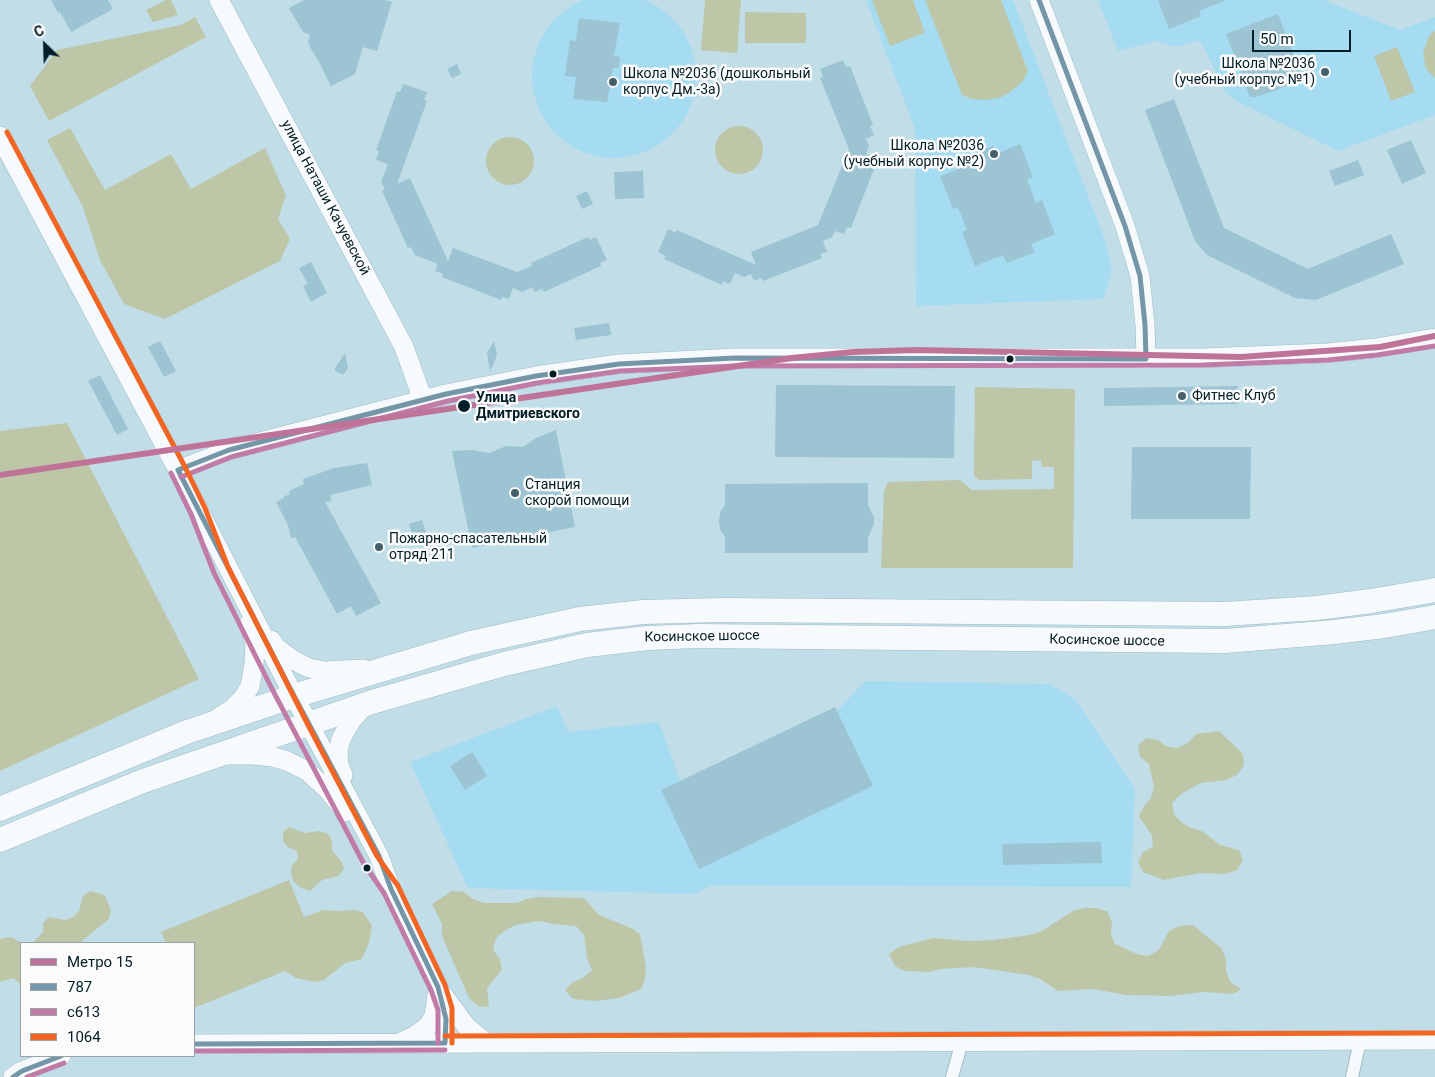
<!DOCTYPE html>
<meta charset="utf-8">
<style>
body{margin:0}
#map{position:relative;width:1435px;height:1077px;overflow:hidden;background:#c1dde8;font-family:Roboto,sans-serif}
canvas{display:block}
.legend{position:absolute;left:20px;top:942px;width:175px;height:115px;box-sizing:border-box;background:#fbfbfb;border:1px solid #97a2a6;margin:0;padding:6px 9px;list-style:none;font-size:15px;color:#011d26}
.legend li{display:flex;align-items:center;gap:10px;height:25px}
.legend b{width:25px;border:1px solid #97a2a6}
.north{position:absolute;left:20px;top:20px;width:50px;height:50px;-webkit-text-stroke:4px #fbfbfb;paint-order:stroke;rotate:336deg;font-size:14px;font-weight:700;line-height:20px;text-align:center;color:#011d26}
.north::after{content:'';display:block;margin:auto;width:18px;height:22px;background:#011d26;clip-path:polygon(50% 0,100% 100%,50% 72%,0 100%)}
.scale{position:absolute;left:1252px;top:30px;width:99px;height:22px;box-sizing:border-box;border:2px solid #011d26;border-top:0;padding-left:6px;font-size:15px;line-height:18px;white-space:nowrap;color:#011d26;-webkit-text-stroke:4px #fbfbfb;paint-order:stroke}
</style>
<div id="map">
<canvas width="1435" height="1077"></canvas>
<ul class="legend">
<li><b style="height:6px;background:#c07399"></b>Метро 15</li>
<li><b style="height:6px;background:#7596a8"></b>787</li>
<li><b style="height:6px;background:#c07ba7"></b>с613</li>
<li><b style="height:6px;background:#f26522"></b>1064</li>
</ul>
<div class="north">С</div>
<div class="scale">50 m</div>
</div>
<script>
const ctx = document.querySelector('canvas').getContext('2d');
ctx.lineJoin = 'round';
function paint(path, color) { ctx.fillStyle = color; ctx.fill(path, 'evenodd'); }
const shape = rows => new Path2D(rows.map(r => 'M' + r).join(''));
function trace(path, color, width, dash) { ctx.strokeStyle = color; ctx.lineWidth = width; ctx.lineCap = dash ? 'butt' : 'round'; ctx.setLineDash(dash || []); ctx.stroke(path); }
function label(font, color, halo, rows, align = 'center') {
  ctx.font = font + ' Roboto,sans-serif'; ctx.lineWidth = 5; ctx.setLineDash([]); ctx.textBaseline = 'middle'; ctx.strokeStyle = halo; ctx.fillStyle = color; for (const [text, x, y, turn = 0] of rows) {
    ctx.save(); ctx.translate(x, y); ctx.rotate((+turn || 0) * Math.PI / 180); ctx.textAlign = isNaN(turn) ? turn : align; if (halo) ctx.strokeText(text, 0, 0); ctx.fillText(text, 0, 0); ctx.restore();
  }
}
const built = shape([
 '532 76a82 82 0 1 1 164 0a82 82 0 1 1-164 0Z',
 [866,0,1013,0,1105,240,1112,271,1103,299,916,306,915,129],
 [1098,0,1324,0,1400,30,1435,17,1435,115,1338,151,1236,101,1226,93,1200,40,1176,47,1156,41,1118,51],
 [865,681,1049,684,1075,699,1135,789,1131,887,712,885,695,894,468,888,410,762,557,706,568,732,659,722,682,786,836,712]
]);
const green = shape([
 [166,0,171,0,178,15,153,22,146,10],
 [705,0,741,0,737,53,701,50],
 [872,0,913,0,925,33,890,46],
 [925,0,1001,0,1028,71,1023,81,1013,90,1002,97,986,100,972,99,962,95],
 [745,12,806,13,806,43,745,43],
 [195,17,206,37,49,121,30,86,57,50,181,25],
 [1435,31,1435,78,1426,69,1423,53,1429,36],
 [1397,47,1415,92,1391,101,1374,56],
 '715 150a24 24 0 1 1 48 0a24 24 0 1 1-48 0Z',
 [70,128,105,190,171,154,191,189,265,148,286,196,278,219,290,239,280,261,165,319,124,304,100,260,83,207,47,140],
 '486 161a24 24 0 1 1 48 0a24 24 0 1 1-48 0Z',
 [975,387,1075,389,1073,568,881,568,884,491,888,482,960,480,972,490,1054,489,1054,467,1042,467,1041,460,1032,461,1032,479,979,480,974,476],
 [67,423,199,679,0,771,0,431],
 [1219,731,1243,754,1244,765,1237,775,1226,780,1201,783,1181,794,1172,803,1174,814,1181,822,1191,828,1202,831,1220,845,1239,850,1243,860,1237,870,1224,874,1200,873,1164,880,1143,872,1138,862,1143,852,1153,847,1152,836,1139,816,1144,806,1151,798,1154,787,1149,764,1140,757,1138,745,1147,738,1158,740,1166,746,1177,748,1188,743,1196,734],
 [289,827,304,833,320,831,328,834,332,841,332,850,341,861,344,868,339,876,322,880,310,891,301,888,294,882,291,874,292,865,298,859,297,851,288,847,283,841,283,832],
 [289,880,304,917,323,910,339,911,355,910,363,912,372,926,369,943,362,959,345,963,324,980,315,982,296,978,285,971,194,1008,194,943,166,943,161,932],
 [90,891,105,895,111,911,109,919,83,940,82,943,33,943,43,932,43,923,49,917,65,920,73,917,79,911,83,896],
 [452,891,464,892,473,899,484,903,517,903,527,899,539,897,584,898,599,915,631,928,640,934,646,968,645,979,641,989,619,998,595,1001,573,999,565,990,573,982,583,978,592,970,587,958,584,935,576,926,553,924,540,921,516,925,506,930,496,938,493,950,500,959,502,970,487,988,489,1007,478,1006,469,998,442,936,442,924,432,904],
 [1084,908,1095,908,1107,911,1112,923,1111,934,1115,944,1137,954,1148,956,1159,950,1169,931,1180,926,1193,925,1222,949,1226,960,1226,971,1230,982,1241,989,1233,994,1203,992,1170,996,1126,995,1093,989,1058,991,1040,979,1029,975,974,967,941,969,929,972,905,971,895,966,889,954,899,947,933,938,969,941,993,940,1030,935,1042,931,1073,911],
 [11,937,22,943,21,985,13,978,0,982,0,939]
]);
const building = shape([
 [51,0,108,0,113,9,71,32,60,12,58,13],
 [304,0,385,0,392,2,377,51,363,47,355,74,331,86,318,60,310,47,308,41,310,35,303,32,289,8],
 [1158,0,1224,0,1224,1,1199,11,1201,16,1169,29],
 [1278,14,1302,77,1298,81,1277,90,1256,97,1250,97,1226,34],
 [579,18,620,23,614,56,620,57,619,68,613,68,607,102,573,99,576,77,565,76,570,40,576,41],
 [843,60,846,67,850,66,873,125,870,126,874,135,866,139,869,146,866,154,875,158,871,168,874,169,851,228,847,227,844,234,835,231,832,237,823,241,827,252,820,254,822,258,763,281,761,278,754,281,751,274,744,277,735,273,730,284,723,281,722,285,664,259,666,256,658,252,668,229,676,233,677,230,756,265,751,252,818,225,849,149,820,78,823,77,820,69],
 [457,64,461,74,452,78,447,69],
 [403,84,427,92,424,100,427,101,397,184,410,178,448,261,453,248,517,272,532,266,531,263,542,258,588,237,590,240,596,237,607,260,600,263,601,266,544,292,542,289,535,292,532,287,522,292,513,288,509,299,502,297,501,300,442,277,443,274,435,271,438,264,415,255,411,247,408,248,382,191,385,189,381,182,388,164,376,160,379,151,376,150,380,139,397,91,400,92],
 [1174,99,1224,228,1308,269,1391,234,1404,264,1316,300,1295,298,1207,255,1195,241,1145,110],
 [1411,140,1426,173,1402,184,1387,150],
 [1020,144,1033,177,1027,180,1036,203,1042,200,1055,234,1031,244,1035,252,1007,263,1003,255,975,266,962,232,967,230,958,207,953,209,940,176,968,165,965,157,993,146,996,154],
 [1358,160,1364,175,1335,186,1329,171],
 [643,171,644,198,615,199,614,172],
 [587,191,593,204,582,209,576,196],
 [311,262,327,293,311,302,303,286,308,284,299,268],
 [609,323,611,335,576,340,574,328],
 [160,341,176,371,164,377,148,347],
 [494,341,497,355,490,372,487,353],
 [345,353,348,368,343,375,334,370],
 [100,375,128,429,117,435,88,381],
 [776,385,955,386,954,458,775,457],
 [1238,386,1238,404,1104,406,1104,388],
 [556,430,575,527,472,548,452,451,472,450,489,453,506,446,523,447,536,438],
 [1132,447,1251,447,1250,519,1131,519],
 [367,463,372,485,330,495,332,501,325,502,381,603,356,616,351,606,337,614,295,537,291,538,288,525,276,502,284,498,284,496,289,495,289,491,304,484,303,479,334,468],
 [868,483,868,505,874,517,874,524,868,538,868,553,725,553,725,537,720,529,719,521,720,512,725,505,725,484],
 [422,520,429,542,416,546,409,524],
 [835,707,873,786,699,869,661,790],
 [472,752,487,776,465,790,450,766],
 [1101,842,1102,863,1003,865,1002,844]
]);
const street = shape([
 [952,1077,962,1042],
 [1352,1077,1360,1041]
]);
const secondary = shape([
 [219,0,404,347,423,400],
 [1039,0,1125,226,1140,276,1145,325,1146,359],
 [0,136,178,470,294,696,379,856,391,889,438,987,445,1009,445,1043],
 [178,470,229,450,446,394,536,376,619,364,735,358,1203,358,1327,353,1376,348,1435,338],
 [271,640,276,647,293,660,309,668,325,671,363,669],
 [219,717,232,709,243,698,250,686,254,664,255,643,249,624],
 [229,755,253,755,273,757,287,761,307,771,329,791,345,812],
 [343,775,339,765,338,751,341,739,351,721,366,704],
 [444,996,466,1026,485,1042],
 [401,1042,416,1035,427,1027,434,1016,437,995],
 [194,1044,1435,1040],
 [13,1077,22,1071,61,1056]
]);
const highway = shape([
 [0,809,187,732,294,696,471,643,580,619,643,612,723,610,1225,614,1317,608,1371,601,1435,590],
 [0,840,143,781,372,702,504,664,587,645,648,638,697,636,1225,641,1334,632,1384,626,1435,617]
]);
const bus1 = shape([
 [1039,0,1125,226,1140,276,1145,325,1146,359],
 [178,470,229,450,446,394,536,376,619,364,735,358,1146,359],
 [178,470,294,696,379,856,391,889,438,987,446,1019,445,1043,194,1044],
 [13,1077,22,1071,61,1056]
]);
const bus2 = shape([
 [171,473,191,514,214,573,271,687,364,864,384,893,431,990,438,1010,438,1043],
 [181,477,231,457,448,401,537,383,620,371,735,366,1203,365,1328,360,1377,355,1435,346],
 [194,1051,445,1050],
 [27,1077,64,1063]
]);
const bus3 = shape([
 [7,132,185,467,205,508,228,567,307,723,377,856,398,886,445,985,452,1008,452,1043],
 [445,1036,1435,1033]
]);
const metro1 = shape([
 [0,475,792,358,853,352,917,350,1241,357,1380,347,1435,336]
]);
const markers = [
 [1325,72,5,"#44606a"],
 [613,82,5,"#44606a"],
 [994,154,5,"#44606a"],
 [1010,359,4.5,"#011d26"],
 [553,374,4.5,"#011d26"],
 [1182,396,5,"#44606a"],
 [464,406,7,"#011d26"],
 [515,493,5,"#44606a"],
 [379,547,5,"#44606a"],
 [367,868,4.5,"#011d26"]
];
const poiNames = [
 ["Школа №2036",1315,64,"right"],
 ["(учебный корпус №1)",1315,80,"right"],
 ["Школа №2036 (дошкольный",623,74],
 ["корпус Дм.-3а)",623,90],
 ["Школа №2036",984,146,"right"],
 ["(учебный корпус №2)",984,162,"right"],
 ["Фитнес Клуб",1192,396],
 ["Станция",525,485],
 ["скорой помощи",525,501],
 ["Пожарно-спасательный",389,539],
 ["отряд 211",389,555]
];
const streetNames = [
 ["улица Наташи Качуевской",325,198,62],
 ["Косинское шоссе",702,637,-1],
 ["Косинское шоссе",1107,641,1]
];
const stopNames = [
 ["Улица",476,398],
 ["Дмитриевского",476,414]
];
paint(built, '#a6dcf1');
paint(green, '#bdc7a7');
paint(building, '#9cc4d2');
trace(street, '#9ebbc7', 14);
trace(secondary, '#9ebbc7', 20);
trace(highway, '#9ebbc7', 25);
trace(street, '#f6fafc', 12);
trace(secondary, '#f6fafc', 19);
trace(highway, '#f6fafc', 24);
trace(bus1, '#7596a8', 5);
trace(bus2, '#c07ba7', 5);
trace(bus3, '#f26522', 5);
trace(metro1, '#c07399', 6);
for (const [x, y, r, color] of markers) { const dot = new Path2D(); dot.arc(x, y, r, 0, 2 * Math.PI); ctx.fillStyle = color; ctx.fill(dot); trace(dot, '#fbfbfb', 2); }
label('14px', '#011d26', '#fbfbfb', poiNames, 'left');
label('14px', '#011d26', '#fbfbfb', streetNames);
label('bold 14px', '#011d26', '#fbfbfb', stopNames, 'left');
</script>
